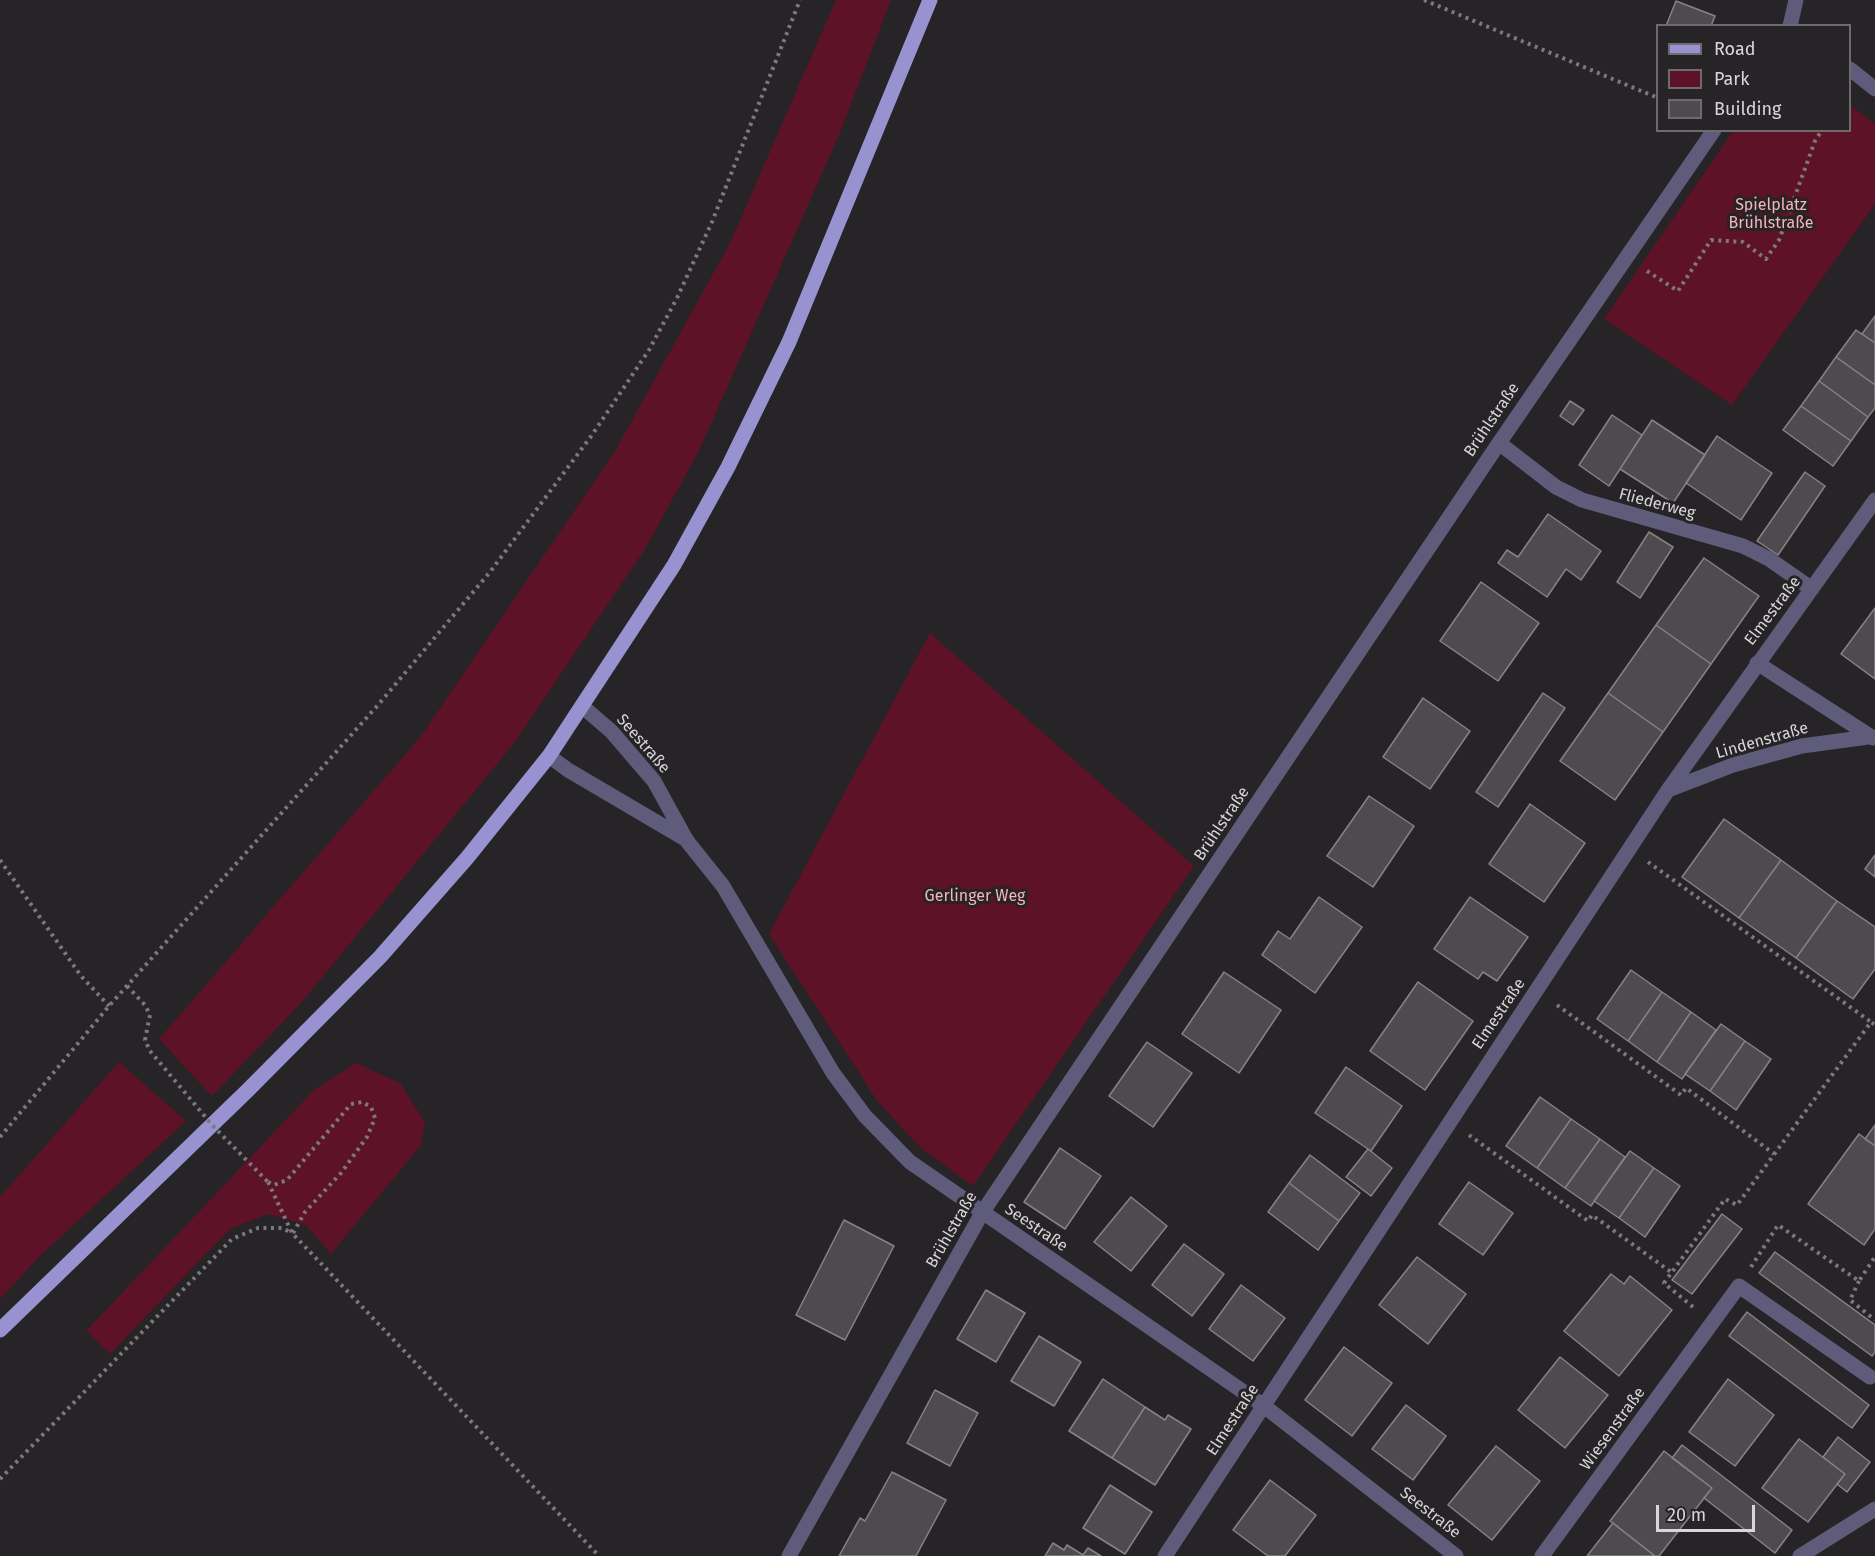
<!DOCTYPE html>
<meta charset="utf-8">
<style>
body{margin:0}
#map{position:relative;width:1875px;height:1556px;overflow:hidden;background:#262427;font-family:"Fira Sans",sans-serif}
canvas{display:block}
.legend{position:absolute;left:1656px;top:24px;width:195px;height:108px;box-sizing:border-box;background:#262427;border:2px solid #6d6b6e;margin:0;padding:8px 10px;list-style:none;font-size:18px;color:#d8d6d8}
.legend li{display:flex;align-items:center;gap:12px;height:30px}
.legend b{width:30px;border:2px solid #6d6b6e}
.scale{position:absolute;left:1656px;top:1505px;width:99px;height:27px;box-sizing:border-box;border:3px solid #d8d6d8;border-top:0;padding-left:8px;font-size:18px;line-height:21px;white-space:nowrap;color:#d8d6d8;-webkit-text-stroke:4px #262427;paint-order:stroke}
</style>
<div id="map">
<canvas width="1875" height="1556"></canvas>
<ul class="legend">
<li><b style="height:8px;background:#9892d1"></b>Road</li>
<li><b style="height:16px;background:#5d1227"></b>Park</li>
<li><b style="height:16px;background:#4e4a4d"></b>Building</li>
</ul>
<div class="scale">20 m</div>
</div>
<script>
const ctx = document.querySelector('canvas').getContext('2d');
ctx.lineJoin = 'round';
function paint(path, color) { ctx.fillStyle = color; ctx.fill(path, 'evenodd'); }
const shape = rows => new Path2D(rows.map(r => 'M' + r).join(''));
function trace(path, color, width, dash) { ctx.strokeStyle = color; ctx.lineWidth = width; ctx.lineCap = dash ? 'butt' : 'round'; ctx.setLineDash(dash || []); ctx.stroke(path); }
function label(font, color, halo, rows, align = 'center') {
  ctx.font = font + ' "Fira Sans",sans-serif'; ctx.lineWidth = 6; ctx.setLineDash([]); ctx.textBaseline = 'middle'; ctx.strokeStyle = halo; ctx.fillStyle = color; for (const [text, x, y, turn = 0] of rows) {
    ctx.save(); ctx.translate(x, y); ctx.rotate((+turn || 0) * Math.PI / 180); ctx.textAlign = isNaN(turn) ? turn : align; if (halo) ctx.strokeText(text, 0, 0); ctx.fillText(text, 0, 0); ctx.restore();
  }
}
const green = shape([
 [836,0,891,0,839,135,699,451,645,549,515,742,302,1002,212,1096,159,1039,421,736,615,451,730,243],
 [1850,105,1875,124,1875,204,1732,405,1604,319,1733,131,1850,130],
 [930,633,1194,866,973,1186,921,1148,878,1102,769,934],
 [119,1062,186,1121,40,1256,0,1299,0,1197],
 [356,1063,400,1083,425,1122,421,1145,331,1254,306,1225,268,1214,230,1229,110,1354,86,1331,315,1089]
]);
const building = shape([
 [1676,1,1715,16,1711,26,1666,26,1676,1],
 [1875,316,1875,343,1862,334,1875,316],
 [1856,330,1875,343,1875,385,1836,357,1856,330],
 [1836,357,1875,385,1875,408,1868,417,1819,381,1836,357],
 [1819,381,1868,417,1851,441,1801,406,1819,381],
 [1570,401,1584,410,1573,425,1560,416,1570,401],
 [1801,406,1851,441,1833,466,1783,430,1801,406],
 [1612,415,1642,435,1609,486,1579,465,1612,415],
 [1652,420,1705,455,1673,503,1620,469,1652,420],
 [1717,436,1772,473,1741,520,1686,483,1717,436],
 [1805,472,1825,486,1778,555,1757,541,1805,472],
 [1548,514,1601,551,1581,580,1566,569,1547,597,1498,563,1507,550,1518,557,1548,514],
 [1649,532,1673,547,1640,598,1617,582,1649,532],
 [1704,558,1759,596,1711,664,1656,625,1704,558],
 [1481,582,1539,623,1498,681,1440,641,1481,582],
 [1875,608,1875,679,1841,654,1875,608],
 [1656,625,1711,664,1663,732,1608,693,1656,625],
 [1543,693,1565,708,1498,807,1476,792,1543,693],
 [1608,693,1663,732,1615,800,1560,761,1608,693],
 [1423,698,1470,731,1430,789,1383,757,1423,698],
 [1369,796,1414,826,1373,887,1327,856,1369,796],
 [1530,804,1585,843,1544,902,1489,864,1530,804],
 [1724,819,1781,860,1739,918,1682,877,1724,819],
 [1875,855,1875,877,1865,869,1875,855],
 [1781,860,1837,901,1796,958,1739,918,1781,860],
 [1319,897,1362,927,1315,993,1262,955,1278,931,1290,939,1319,897],
 [1470,897,1528,937,1497,981,1483,972,1478,979,1434,949,1470,897],
 [1837,901,1875,927,1875,969,1853,999,1796,958,1837,901],
 [1631,970,1662,992,1628,1041,1597,1019,1631,970],
 [1224,972,1281,1010,1239,1073,1182,1034,1224,972],
 [1418,982,1473,1021,1425,1090,1370,1051,1418,982],
 [1662,992,1691,1012,1657,1062,1628,1041,1662,992],
 [1691,1012,1716,1030,1682,1079,1657,1062,1691,1012],
 [1721,1024,1745,1041,1710,1091,1685,1074,1721,1024],
 [1745,1041,1771,1059,1736,1110,1710,1091,1745,1041],
 [1147,1042,1192,1073,1153,1127,1109,1096,1147,1042],
 [1346,1067,1402,1106,1371,1151,1315,1113,1346,1067],
 [1540,1097,1571,1119,1537,1168,1506,1146,1540,1097],
 [1571,1119,1600,1139,1565,1188,1537,1168,1571,1119],
 [1875,1125,1875,1146,1865,1139,1875,1125],
 [1859,1134,1875,1146,1875,1229,1864,1245,1808,1204,1859,1134],
 [1600,1139,1625,1157,1591,1206,1565,1188,1600,1139],
 [1060,1148,1101,1176,1065,1229,1024,1202,1060,1148],
 [1368,1149,1392,1168,1371,1196,1346,1177,1368,1149],
 [1630,1151,1654,1168,1619,1218,1594,1201,1630,1151],
 [1310,1155,1360,1193,1339,1221,1289,1183,1310,1155],
 [1654,1168,1680,1186,1645,1237,1619,1218,1654,1168],
 [1469,1182,1513,1213,1483,1255,1439,1224,1469,1182],
 [1289,1183,1339,1221,1318,1250,1268,1212,1289,1183],
 [1131,1197,1167,1226,1131,1271,1094,1242,1131,1197],
 [1722,1214,1742,1229,1692,1294,1672,1280,1722,1214],
 [844,1220,894,1246,845,1340,796,1315,844,1220],
 [1184,1244,1224,1274,1192,1316,1152,1285,1184,1244],
 [1775,1252,1875,1325,1875,1352,1872,1356,1759,1273,1775,1252],
 [1417,1257,1466,1294,1428,1344,1379,1305,1417,1257],
 [1611,1274,1624,1284,1630,1276,1672,1310,1619,1376,1564,1331,1611,1274],
 [1241,1285,1285,1318,1253,1361,1209,1329,1241,1285],
 [986,1290,1025,1313,996,1362,957,1339,986,1290],
 [1747,1312,1869,1405,1852,1428,1729,1336,1747,1312],
 [1039,1336,1081,1362,1054,1406,1011,1381,1039,1336],
 [1344,1347,1392,1383,1352,1436,1305,1400,1344,1347],
 [1560,1357,1608,1395,1565,1448,1518,1410,1560,1357],
 [1103,1379,1145,1407,1112,1458,1069,1431,1103,1379],
 [1728,1379,1774,1415,1735,1466,1689,1432,1728,1379],
 [935,1390,978,1413,950,1466,907,1443,935,1390],
 [1406,1405,1446,1436,1413,1480,1372,1449,1406,1405],
 [1145,1407,1165,1420,1168,1415,1191,1429,1155,1485,1112,1458,1145,1407],
 [1838,1437,1870,1462,1847,1492,1837,1484,1845,1474,1823,1457,1838,1437],
 [1799,1439,1845,1474,1808,1522,1762,1488,1799,1439],
 [1682,1445,1792,1530,1775,1553,1704,1498,1712,1488,1672,1458,1682,1445],
 [1496,1446,1540,1481,1492,1540,1448,1505,1496,1446],
 [1664,1451,1712,1488,1659,1556,1655,1556,1610,1521,1664,1451],
 [892,1472,946,1500,916,1556,839,1556,860,1518,865,1521,892,1472],
 [1270,1480,1316,1515,1285,1556,1268,1556,1233,1530,1270,1480],
 [1110,1485,1152,1512,1125,1554,1083,1528,1110,1485],
 [1613,1523,1655,1556,1587,1556,1613,1523],
 [1053,1543,1064,1550,1067,1545,1083,1555,1088,1548,1101,1556,1045,1556,1053,1543]
]);
const path = shape([
 [1424,0,1658,98],
 [1647,271,1678,291,1711,240,1743,242,1766,259,1779,240,1815,141,1822,130],
 [0,860,81,976,109,1006],
 [1648,862,1871,1022],
 [127,986,145,1005,150,1015,145,1040,150,1051],
 [1557,1005,1681,1095,1686,1088,1774,1154],
 [1469,1135,1588,1221,1592,1215,1671,1272],
 [0,1137,109,1006,378,705,490,572,592,435,649,350,677,298,712,222,800,0],
 [268,1182,292,1233,599,1556],
 [268,1182,274,1185,287,1180,351,1104,362,1102,371,1107,375,1118,367,1137,341,1173,305,1212,293,1233],
 [1751,1267,1778,1225,1859,1281,1875,1257],
 [1859,1281,1850,1300,1875,1320],
 [1693,1307,1664,1283,1725,1199,1737,1205,1871,1022,1875,1025],
 [0,1479,232,1239,258,1228,282,1228,292,1233]
]);
const minor = shape([
 [1790,26,1796,0],
 [1850,69,1875,89],
 [1499,443,1556,487,1582,500,1743,546,1769,559,1812,589],
 [1757,663,1873,738],
 [583,707,611,731,654,781,687,841,723,886,833,1073,865,1116,910,1162,1264,1406,1456,1556],
 [549,756,568,770,687,840],
 [1668,790,1733,765,1802,746,1868,737],
 [789,1556,982,1213,1499,443,1714,130],
 [1165,1556,1668,790,1875,500],
 [1542,1556,1739,1286,1870,1377],
 [1800,1556,1875,1509]
]);
const major = shape([
 [0,1330,248,1090,380,957,467,858,549,756,674,565,728,467,789,342,930,0]
]);
const pathBridge = shape([
 [150,1051,213,1126,268,1182]
]);
const parkNames = [
 ["Spielplatz",1771,206],
 ["Brühlstraße",1771,224],
 ["Gerlinger Weg",975,897]
];
const streetNames = [
 ["Brühlstraße",1492,420,-56],
 ["Fliederweg",1657,504,15],
 ["Elmestraße",1773,611,-53],
 ["Lindenstraße",1762,741,-16],
 ["Seestraße",643,744,49],
 ["Brühlstraße",1222,824,-56],
 ["Elmestraße",1499,1014,-56],
 ["Seestraße",1036,1228,34],
 ["Brühlstraße",952,1230,-60],
 ["Elmestraße",1233,1420,-57],
 ["Wiesenstraße",1613,1429,-54],
 ["Seestraße",1430,1513,38]
];
paint(green, '#5d1227');
paint(building, '#4e4a4d');
trace(building, '#878285', 1.5);
trace(path, '#7b797c', 4, [3, 4.5]);
trace(minor, '#5f5c7b', 15);
trace(major, '#9892d1', 15);
trace(pathBridge, '#7b797c', 4, [3, 4.5]);
label('16px', '#f8b2bc', '#262427', parkNames);
label('16px', '#d8d6d8', '#262427', streetNames);
</script>
